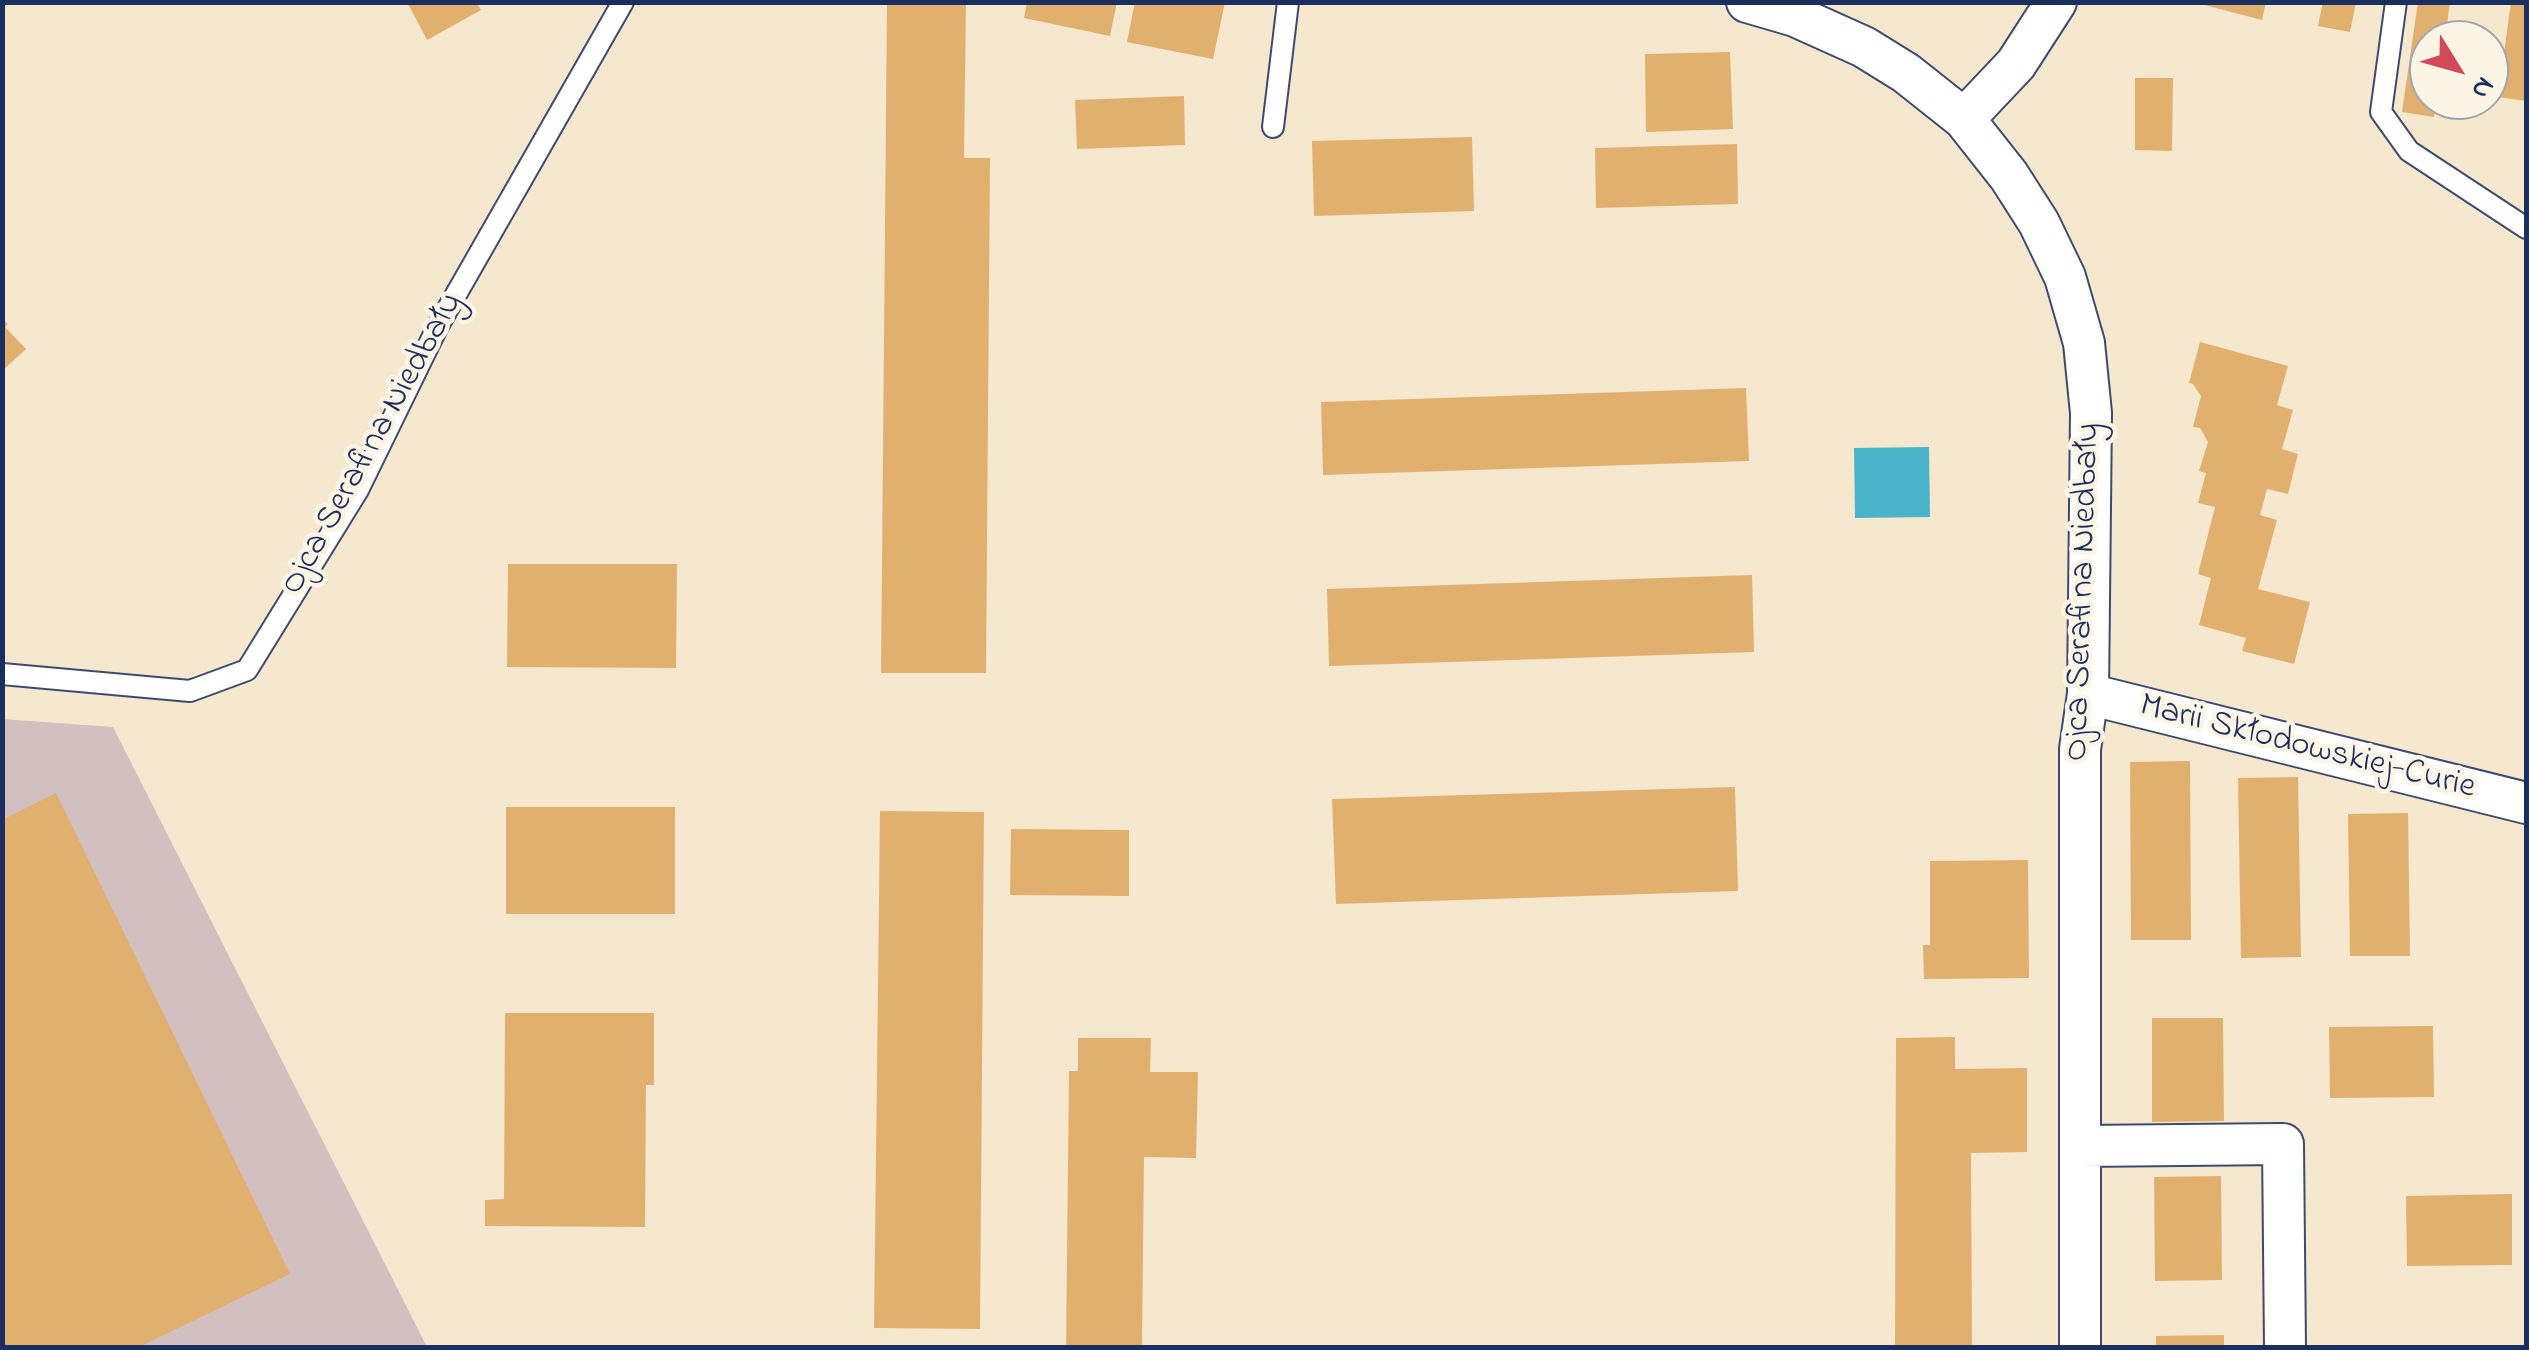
<!DOCTYPE html>
<meta charset="utf-8">
<style>
body{margin:0}
#map{position:relative;width:2529px;height:1350px;overflow:hidden;background:#f5e8cf;font-family:"Indie Flower",sans-serif}
canvas{display:block}
.frame{position:absolute;inset:0;border:5px solid #1b2f5e;pointer-events:none}
.north{position:absolute;left:2409px;top:20px;width:100px;height:100px;box-sizing:border-box;background:#fcf5e5;border:2px solid #a2a6af;border-radius:50%;rotate:127deg;font-size:28px;font-weight:700;line-height:40px;text-align:center;color:#1b2f5e}
.north::after{content:'';display:block;margin:auto;width:35px;height:45px;background:#d1495b;clip-path:polygon(50% 0,100% 100%,50% 72%,0 100%)}
</style>
<div id="map">
<canvas width="2529" height="1350"></canvas>
<div class="frame"></div>
<div class="north">N</div>
</div>
<script>
const ctx = document.querySelector('canvas').getContext('2d');
ctx.lineJoin = 'round';
function paint(path, color) { ctx.fillStyle = color; ctx.fill(path, 'evenodd'); }
const shape = rows => new Path2D(rows.map(r => 'M' + r).join(''));
function trace(path, color, width, dash) { ctx.strokeStyle = color; ctx.lineWidth = width; ctx.lineCap = dash ? 'butt' : 'round'; ctx.setLineDash(dash || []); ctx.stroke(path); }
function label(font, color, halo, rows, align = 'center') {
  ctx.font = font + ' "Indie Flower",sans-serif'; ctx.lineWidth = 9; ctx.setLineDash([]); ctx.textBaseline = 'middle'; ctx.strokeStyle = halo; ctx.fillStyle = color; for (const [text, x, y, turn = 0] of rows) {
    ctx.save(); ctx.translate(x, y); ctx.rotate((+turn || 0) * Math.PI / 180); ctx.textAlign = isNaN(turn) ? turn : align; if (halo) ctx.strokeText(text, 0, 0); ctx.fillText(text, 0, 0); ctx.restore();
  }
}
const industrial = shape([
 [2,719,113,727,427,1347,3,1347]
]);
const water = shape([
 [1929,447,1930,517,1855,518,1854,448]
]);
const building = shape([
 [407,2,476,2,481,10,427,40],
 [887,2,966,2,964,158,990,158,986,673,881,673],
 [1027,2,1117,2,1110,36,1024,18],
 [1135,2,1225,2,1213,59,1127,42],
 [2193,2,2266,2,2262,20],
 [2323,2,2356,2,2350,32,2318,26],
 [2418,2,2450,2,2445,40,2429,40,2429,100,2437,100,2434,117,2402,112],
 [2511,2,2526,2,2526,101,2498,97],
 [1730,52,1733,129,1646,132,1645,54],
 [2135,78,2173,78,2172,151,2135,150],
 [1184,96,1185,145,1077,149,1075,100],
 [1472,137,1474,211,1314,216,1312,141],
 [1737,144,1738,204,1596,208,1595,148],
 [2,318,8,324,5,327,26,349,2,371],
 [2200,342,2288,366,2277,405,2293,410,2282,449,2298,454,2288,494,2267,489,2260,515,2277,520,2258,589,2310,602,2294,664,2242,651,2246,638,2199,625,2211,578,2198,574,2215,507,2198,503,2206,473,2199,471,2208,442,2200,428,2193,427,2201,396,2193,384,2189,383],
 [1746,388,1749,461,1323,475,1321,402],
 [508,564,677,564,676,668,507,667],
 [1752,575,1754,652,1329,666,1327,589],
 [2190,761,2191,940,2131,940,2130,762],
 [2298,777,2301,957,2241,958,2238,778],
 [1735,787,1738,891,1336,904,1332,799],
 [56,793,290,1274,137,1348,2,1348,2,820],
 [506,807,675,807,675,914,506,914],
 [880,811,984,812,980,1329,874,1328],
 [2408,813,2410,956,2350,956,2348,814],
 [1011,829,1129,830,1129,896,1010,895],
 [2028,860,2029,978,1924,979,1923,945,1930,945,1930,861],
 [505,1013,654,1013,654,1085,646,1085,645,1227,485,1226,485,1200,504,1199],
 [2152,1018,2223,1018,2224,1121,2152,1122],
 [2433,1026,2434,1097,2330,1098,2329,1027],
 [1955,1037,1955,1069,2027,1068,2027,1152,1971,1153,1972,1348,1895,1348,1896,1038],
 [1078,1038,1151,1038,1150,1072,1198,1072,1196,1158,1144,1157,1142,1348,1066,1348,1069,1071,1078,1071],
 [2221,1176,2222,1280,2155,1281,2154,1177],
 [2512,1194,2512,1265,2407,1266,2406,1196],
 [2224,1335,2224,1348,2156,1348,2156,1336]
]);
const lane = shape([
 [2396,2,2381,112,2409,151,2526,228],
 [1273,127,1288,2],
 [2,674,190,691,247,670,358,490,438,326,623,2]
]);
const street = shape([
 [1747,2,1795,16,1864,47,1906,73,1964,119,2009,176,2039,223,2065,277,2084,343,2091,413,2088,694,2080,749,2080,1348],
 [1964,119,2016,64,2056,2],
 [2088,694,2526,803],
 [2081,1146,2283,1144,2285,1348]
]);
const streetNames = [
 ["Ojca Serafina Niedbały",374,445,-61],
 ["Ojca Serafina Niedbały",2085,592,-88],
 ["Marii Skłodowskiej-Curie",2307,749,14]
];
paint(industrial, '#d2bfc0');
paint(water, '#4bb4ca');
paint(building, '#e1b06e');
trace(lane, '#3c4b6f', 24);
trace(street, '#3c4b6f', 44);
trace(lane, '#fff', 20);
trace(street, '#fff', 40);
label('35px', '#1b2f5e', '#fcf5e5', streetNames);
</script>
